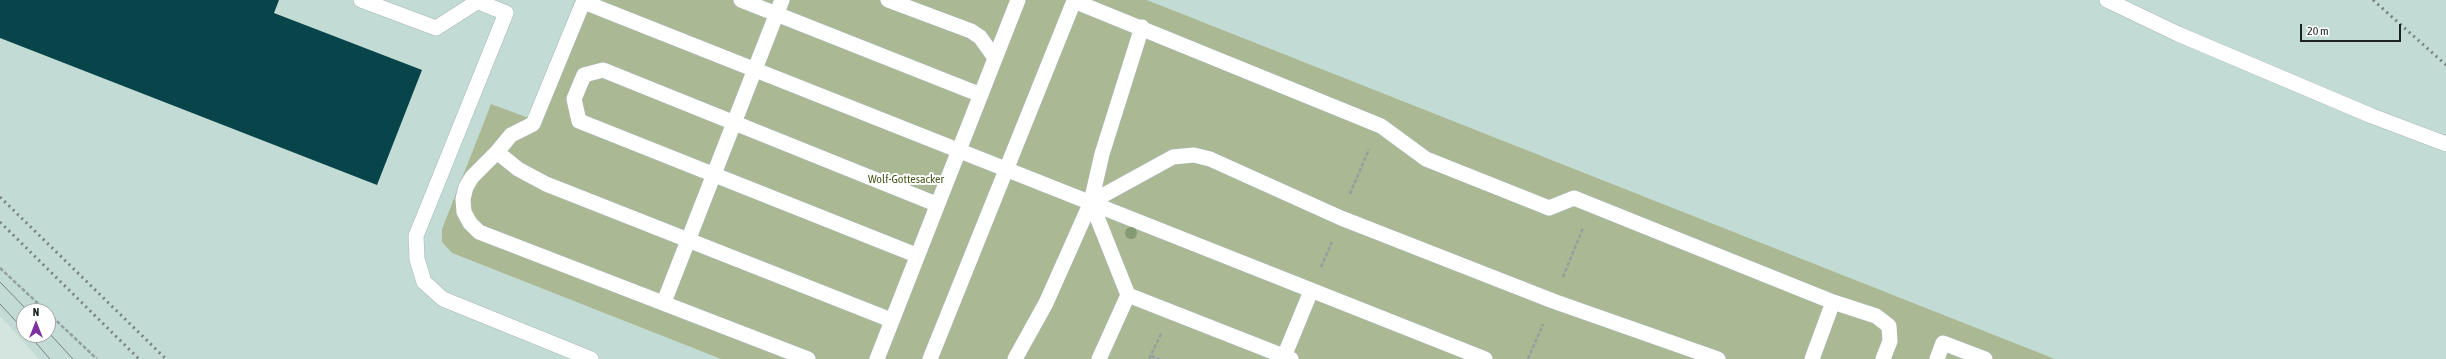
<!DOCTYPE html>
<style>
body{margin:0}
#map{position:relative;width:2446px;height:359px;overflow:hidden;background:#d4e5e0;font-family:"Asap Condensed",sans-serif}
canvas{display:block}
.north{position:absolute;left:16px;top:303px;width:40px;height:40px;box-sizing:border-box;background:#fff;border:1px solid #a4a7a6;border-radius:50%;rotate:0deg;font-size:11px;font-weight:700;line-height:16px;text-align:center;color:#1c2221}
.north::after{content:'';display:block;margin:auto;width:14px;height:18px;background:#7d30a2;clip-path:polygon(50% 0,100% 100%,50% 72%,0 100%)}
.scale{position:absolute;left:2300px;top:24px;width:101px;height:18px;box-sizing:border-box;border:2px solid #1c2221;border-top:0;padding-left:5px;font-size:12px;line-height:14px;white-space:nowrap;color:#1c2221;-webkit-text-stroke:3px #fff;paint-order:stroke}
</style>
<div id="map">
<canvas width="2446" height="359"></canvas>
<div class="north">N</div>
<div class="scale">20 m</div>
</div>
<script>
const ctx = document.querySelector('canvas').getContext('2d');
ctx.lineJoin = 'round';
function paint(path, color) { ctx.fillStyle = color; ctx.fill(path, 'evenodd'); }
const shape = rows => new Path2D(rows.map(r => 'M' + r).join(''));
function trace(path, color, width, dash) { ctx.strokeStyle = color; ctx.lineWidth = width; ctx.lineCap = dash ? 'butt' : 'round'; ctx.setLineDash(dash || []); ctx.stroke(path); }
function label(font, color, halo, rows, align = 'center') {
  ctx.font = font + ' "Asap Condensed",sans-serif'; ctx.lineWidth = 4; ctx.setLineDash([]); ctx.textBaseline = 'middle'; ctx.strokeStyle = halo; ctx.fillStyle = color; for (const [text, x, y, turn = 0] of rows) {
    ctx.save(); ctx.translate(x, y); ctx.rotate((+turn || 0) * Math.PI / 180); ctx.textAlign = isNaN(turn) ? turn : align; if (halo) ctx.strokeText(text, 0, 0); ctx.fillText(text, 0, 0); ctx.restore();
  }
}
const built = shape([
 [0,0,575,0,529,118,491,104,442,229,442,242,452,253,721,359,39,359,0,316],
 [24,311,48,311,48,335,24,335],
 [1147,0,2446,0,2446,359,2055,359]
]);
const green = shape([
 [575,0,1147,0,2055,359,721,359,452,253,442,242,442,229,491,104,529,118]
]);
const building = shape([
 [0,0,279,0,274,13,422,70,377,185,0,38]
]);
const path = shape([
 [1350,194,1369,149],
 [1321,267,1332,242],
 [0,268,46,311],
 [1563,277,1583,228],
 [48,313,97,359],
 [1151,356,1159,359],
 [1149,359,1161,334],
 [1528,359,1543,324]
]);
const service = shape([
 [361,0,436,28,480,0],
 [741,0,981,95],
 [888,0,971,31,980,37,995,58],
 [2107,0,2178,34,2372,116,2446,144],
 [479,2,506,13,416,236,417,259,424,282,443,299,591,359],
 [584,2,1485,359],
 [497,152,511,135,533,124,584,0],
 [1091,202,1173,157,1194,155,1210,159,1341,218,1553,301,1718,359],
 [1091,202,1128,295,1291,359],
 [916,255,579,121,574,99,584,75,603,70,936,204],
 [664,302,782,0],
 [808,359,479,232,470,223,464,212,463,199,466,187,472,177,497,152,518,169,546,184,891,320],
 [877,359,1018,0],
 [930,359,1074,1,1381,126,1426,159,1549,208,1574,198,1833,302],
 [1015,359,1046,303,1091,202,1102,154,1142,27],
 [1099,359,1128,295],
 [1283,359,1311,291],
 [1812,359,1833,302,1876,316,1889,326,1890,341,1883,359],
 [1937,359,1943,343,1985,359]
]);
const tram = shape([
 [0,282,28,311],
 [0,304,24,330],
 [48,332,73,359],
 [29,335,50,359]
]);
const rail = shape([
 [2373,0,2446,65],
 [0,197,166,359],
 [0,222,139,359]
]);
const trees = [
 [1131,233]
];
const parkNames = [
 ["Wolf-Gottesacker",906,179]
];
paint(built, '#c2dcd5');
paint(green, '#aab994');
paint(building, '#08454b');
trace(service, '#a7b8b4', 16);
trace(path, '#93a09d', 2.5, [4, 2]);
trace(service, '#fff', 15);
trace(tram, '#76827f', 1);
trace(rail, '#76827f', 3, [2, 4]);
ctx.fillStyle = '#869975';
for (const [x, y] of trees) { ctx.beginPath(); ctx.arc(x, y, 6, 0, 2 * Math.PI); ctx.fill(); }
label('12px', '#475a1e', '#fff', parkNames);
</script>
